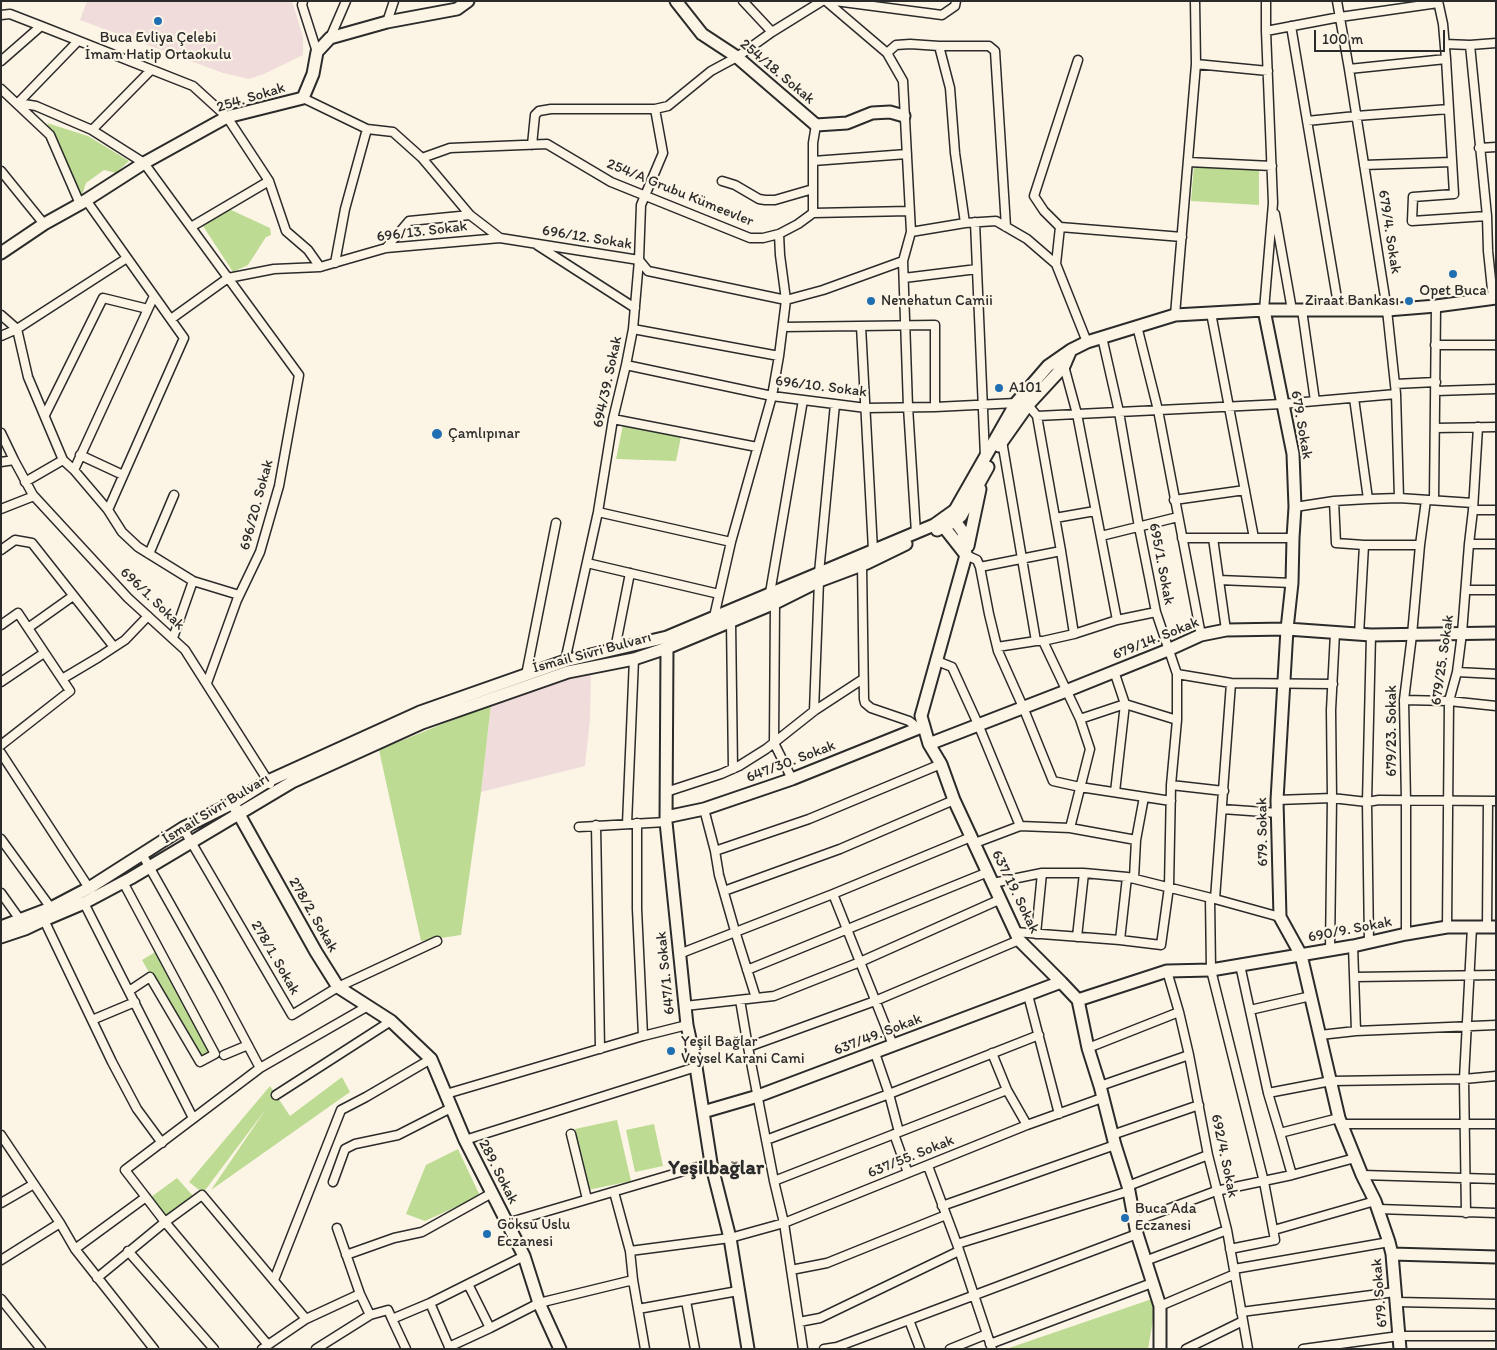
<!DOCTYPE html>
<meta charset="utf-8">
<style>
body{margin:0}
#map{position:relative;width:1497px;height:1350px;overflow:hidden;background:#fcf5e5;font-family:Itim,sans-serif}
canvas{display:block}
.frame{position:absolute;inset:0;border:2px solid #2b2b2b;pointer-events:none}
.scale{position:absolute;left:1314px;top:30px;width:131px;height:22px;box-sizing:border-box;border:2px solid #2b2b2b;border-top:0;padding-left:6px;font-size:15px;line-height:18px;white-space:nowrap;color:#2b2b2b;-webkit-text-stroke:4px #fcf5e5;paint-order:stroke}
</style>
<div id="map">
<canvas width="1497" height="1350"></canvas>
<div class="frame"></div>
<div class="scale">100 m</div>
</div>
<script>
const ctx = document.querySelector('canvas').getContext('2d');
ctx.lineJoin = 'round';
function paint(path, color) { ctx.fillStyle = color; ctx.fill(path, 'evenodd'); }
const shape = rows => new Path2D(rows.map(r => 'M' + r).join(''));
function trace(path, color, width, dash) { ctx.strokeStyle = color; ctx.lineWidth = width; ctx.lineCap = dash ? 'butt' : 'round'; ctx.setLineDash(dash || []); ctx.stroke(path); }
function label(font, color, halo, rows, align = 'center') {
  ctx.font = font + ' Itim,sans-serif'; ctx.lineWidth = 4.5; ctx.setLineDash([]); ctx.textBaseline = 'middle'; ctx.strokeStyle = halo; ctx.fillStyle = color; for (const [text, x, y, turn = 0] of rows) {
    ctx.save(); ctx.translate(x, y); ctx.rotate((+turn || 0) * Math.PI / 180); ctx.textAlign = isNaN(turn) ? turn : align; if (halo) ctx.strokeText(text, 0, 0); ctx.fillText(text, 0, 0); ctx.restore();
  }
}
const built = shape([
 [87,1,292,1,303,37,303,55,264,74,249,79,223,73,80,20],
 [591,671,590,719,585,766,481,792,491,704]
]);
const green = shape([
 [47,123,88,136,129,161,116,173,104,170,86,183,82,195],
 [1194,165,1259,168,1259,205,1191,201],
 [229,209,270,228,271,235,266,237,248,265,233,272,203,226],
 [623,425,681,437,676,461,616,459],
 [491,704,481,792,461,935,421,941,379,750],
 [157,951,215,1054,200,1062,142,960],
 [342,1077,350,1092,211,1190,266,1109,203,1193,189,1182,270,1086,290,1116],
 [617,1120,631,1181,588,1190,575,1129],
 [654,1124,663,1166,635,1172,626,1130],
 [458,1149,480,1196,425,1221,406,1214,426,1165],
 [177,1178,194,1197,164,1220,147,1200],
 [1152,1299,1154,1314,1148,1349,1006,1349]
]);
const street = shape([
 [303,1,302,5,317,52],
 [743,1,772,32],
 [826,1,887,53,903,81,911,232,903,261,908,407,916,533],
 [835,1,942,15,955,6,956,1],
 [1337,1,1349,69,1387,310,1396,394,1399,498],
 [1438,1,1443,24,1446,59,1454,194,1413,197,1412,221,1487,216],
 [1,15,10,14,41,26,193,86,227,117,269,181,286,231,308,250,320,267,386,248,500,238],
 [387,22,394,1],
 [1291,26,1339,310],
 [1266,31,1340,17,1438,3],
 [330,38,346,1],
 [1445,44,1470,45],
 [939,46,950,88,955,153,965,223],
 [887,53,896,45,910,44,939,46,989,46,995,51,1006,227],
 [1,61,41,26],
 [1196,64,1268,71],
 [1349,69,1446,59],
 [1,89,50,135,80,204],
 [303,98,367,129,393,132,422,158,470,215,500,238,639,260,648,271,786,300,823,290,903,261],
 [18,103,36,106,92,130,144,163,299,375,279,486,260,552,237,600,207,683],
 [18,103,78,41],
 [1307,121,1356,116,1449,109],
 [92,130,151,70],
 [532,145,535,115,539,111,551,109,655,109,668,106,711,71,737,57,772,32,822,1],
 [1479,148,1496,147],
 [422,158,450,148,547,144,611,182,750,238,763,238,779,234,798,224,813,213,813,143,816,125],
 [813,161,907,154],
 [1188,162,1272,166],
 [1364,165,1452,162],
 [1,171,44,224],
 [722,181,735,185,759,199,765,200,775,200,813,189],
 [86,200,184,338,108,510],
 [813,213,910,211],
 [1275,214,1292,310],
 [975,222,985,457],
 [191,227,269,181],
 [1060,227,1182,237],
 [911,232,965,223,996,221,1027,239,1056,264,1087,342],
 [537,245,635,308],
 [386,248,409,221,470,215],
 [335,263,345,209,367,129],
 [1056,264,1060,227,1044,211,1034,196,1078,60],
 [904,278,977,269],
 [1493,299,1488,251,1487,216,1470,45,1496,43],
 [1264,310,1273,203,1266,31,1266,1],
 [1302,310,1315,401],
 [1211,313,1254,538],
 [1,315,17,329,28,377,63,460,74,470,108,510,122,532,138,547,193,581,239,595],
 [1175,315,1196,64,1195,1],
 [171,319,228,278,274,269,320,267],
 [861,326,873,550],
 [1137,326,1158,410,1201,635],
 [783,327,935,325,935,407],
 [633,329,779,356],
 [1,336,17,329,127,258],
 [1435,345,1496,345],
 [626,365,772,396,866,408,935,407,1016,403],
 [1064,366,1077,414,1117,620],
 [1395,384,1436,382],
 [1436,391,1496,389],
 [1354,398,1368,499],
 [1028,405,1037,416,1061,551,1074,634],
 [45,415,103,298,148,309],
 [1037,416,1282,404,1396,394],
 [613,419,757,447],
 [1435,428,1496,427],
 [1,433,14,460,33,495,128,598,185,650,270,784],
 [1002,441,1036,641],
 [80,455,123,475],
 [1,462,14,460],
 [74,470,154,296],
 [25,482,63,460],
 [1174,500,1245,490],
 [1434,500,1436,306],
 [1334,501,1336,543,1364,545,1420,545],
 [1295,507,1334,501,1368,499,1399,498,1473,503],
 [1,509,34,496],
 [1473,510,1496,510],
 [598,512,731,542],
 [1055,518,1095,511],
 [1101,536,1178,517],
 [1182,538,1293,538],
 [1213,538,1226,630],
 [1469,544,1496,544],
 [1,550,15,540,32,543,114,647],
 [149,554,174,495],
 [966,555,977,560,980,567,989,614,998,651,1023,707,1053,781,1080,787,1171,801],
 [587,563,719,594],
 [862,565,864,699,865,703,871,708,909,721,918,728],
 [980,567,1061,551],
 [819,573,835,404],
 [1219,580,1292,583],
 [1466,590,1496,590],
 [770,593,803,400],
 [775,603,774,743,792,779],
 [714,617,731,542,772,396,779,356,786,300,780,255,779,234],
 [731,621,733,769],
 [1,625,18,613,70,691,1,745],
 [28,628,73,596],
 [1359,635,1364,545],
 [173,638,193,581],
 [1043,641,1074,634,1117,620,1156,612],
 [997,647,1036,641,1043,641,1080,719,1090,749,1070,828],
 [615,649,630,573],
 [565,661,598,512,613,419,626,365,633,329,639,260,641,205,663,153,655,109],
 [937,661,952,667,978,724,1020,826],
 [1114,671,1125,704,1115,792],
 [1457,672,1496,674],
 [1177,674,1231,683,1333,684],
 [526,675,556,523],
 [62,679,99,657,125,640,148,616],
 [1,682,44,653],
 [1404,700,1449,701,1496,706],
 [814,711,819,581],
 [1080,719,1125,704,1177,720],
 [1,753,89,888],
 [1171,785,1224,791],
 [666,792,721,774,739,766,766,749,814,711,863,679],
 [1277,800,1332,798,1367,802,1379,800,1496,801],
 [704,809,715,851,719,875,735,931,756,998],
 [1222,809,1278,813],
 [637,823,637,909,643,1036],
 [627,824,634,659],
 [596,825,600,1049],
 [579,827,666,822],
 [183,828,292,1015,338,987,437,941],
 [1,839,51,908],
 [975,843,1020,826,1070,828,1136,840],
 [715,851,809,819,941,764],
 [142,854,219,991,260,1068],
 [1134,878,1136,840,1144,797],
 [123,882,215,1054,200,1062,150,977,129,991],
 [993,883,1042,873,1084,873,1127,877,1215,899,1280,917],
 [724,891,840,849,954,800],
 [1,893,21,921],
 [833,894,893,1045],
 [1210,898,1211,970,1264,1182,1275,1240,1230,1249],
 [1215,899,1231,683],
 [84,903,193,1118],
 [44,920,112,1062,137,1109,162,1143],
 [1447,927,1449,701,1457,672,1462,633,1469,544,1473,510,1478,427],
 [1487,927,1488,801],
 [1015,932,1120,940,1161,945,1169,887,1171,785,1177,720,1177,674,1156,612,1139,527,1119,412,1102,337],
 [1036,934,1042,873],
 [1406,934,1406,801,1404,700,1412,635,1420,545,1426,500],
 [1077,937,1084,873],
 [1120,940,1127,877],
 [1369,943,1367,802,1371,635],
 [1353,946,1356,1031],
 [1330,950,1332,798,1331,710,1335,633],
 [679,954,833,894,971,837],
 [1240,965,1268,1093,1280,1133,1292,1175],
 [747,970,988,872],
 [1167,971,1179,1012,1189,1055,1208,1155,1227,1230,1248,1349],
 [1354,977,1496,975],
 [1028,995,1059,1114],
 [740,1000,748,1047,774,1181,784,1223,803,1349],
 [685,1006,774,996,860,962,1001,899],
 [1250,1010,1311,996],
 [92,1020,135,1002],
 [1320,1035,1356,1031,1496,1025],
 [748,1047,875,1001,1019,940],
 [1088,1048,1179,1012],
 [875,1053,889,1094,899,1132],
 [992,1053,1007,1090,1027,1125],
 [224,1055,248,1045],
 [1100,1086,1189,1055],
 [1268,1093,1331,1081,1464,1079,1496,1076],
 [446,1094,643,1036,687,1025],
 [276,1095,391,1021],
 [1341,1124,1496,1124],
 [1280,1133,1339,1118],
 [571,1134,587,1199],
 [894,1134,908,1173],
 [1,1135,60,1223,75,1249,154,1349],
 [1112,1135,1199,1105],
 [465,1140,696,1067],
 [766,1140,889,1094,1039,1035],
 [928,1166,957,1244,992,1349],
 [1362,1175,1496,1179],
 [774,1181,1007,1090],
 [333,1182,345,1149,355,1144,398,1135,451,1108],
 [1128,1186,1208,1155],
 [614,1192,630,1251,633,1280,645,1349],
 [1,1203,34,1184],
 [942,1206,1115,1145],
 [1378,1209,1496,1213],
 [1466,1213,1464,1079,1472,927],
 [1136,1221,1216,1191,1292,1175,1355,1158],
 [507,1223,711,1163],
 [337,1228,360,1294],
 [1274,1230,1375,1201],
 [957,1244,1129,1191],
 [75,1249,146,1197],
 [128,1251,214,1349],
 [630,1251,730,1238,784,1223,1027,1125,1102,1098],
 [346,1255,394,1238,422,1232,492,1193],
 [1,1260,60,1223],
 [1145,1261,1227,1230],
 [1234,1269,1389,1242],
 [791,1270,827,1263,946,1215],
 [97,1278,165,1222,202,1195,306,1319],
 [274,1280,341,1110,366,1097,431,1059],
 [1,1299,41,1349],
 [686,1301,695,1349],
 [1396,1302,1496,1304],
 [430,1303,450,1349],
 [1160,1306,1235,1274],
 [638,1309,738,1291],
 [1241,1312,1395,1292],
 [392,1319,406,1349],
 [909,1320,920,1349],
 [799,1322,820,1318,959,1251],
 [490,1328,539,1303,633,1280],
 [990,1344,1152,1283],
 [268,1345,165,1222,125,1170,260,1068,368,1006],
 [449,1347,490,1328,468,1284],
 [262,1349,306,1319,360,1294,370,1315],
 [316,1349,370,1315,388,1310,392,1319,430,1303,524,1256],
 [824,1349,837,1347,1137,1234],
 [950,1349,987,1334],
 [1186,1349,1243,1321],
 [1303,1349,1399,1336,1496,1336]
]);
const secondary = shape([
 [676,1,702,34,737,57,816,125,847,123,872,113,890,112,904,116],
 [1,253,44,224,80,204,144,163,227,117,303,98,313,74,317,52,330,38,387,22,457,9,468,1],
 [1264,310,1293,454,1295,507,1293,538,1292,583,1287,629,1277,800,1280,917,1301,955,1339,1118,1362,1175,1375,1201,1389,1242,1392,1254,1400,1349],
 [999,446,1028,405,1064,366,1070,352],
 [937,530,955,521,961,516,988,467],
 [968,546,980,489],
 [966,555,944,527,945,517,955,521,963,532,966,555,921,716,929,744,941,764,954,800,1019,940,1061,982,1078,1000,1088,1048,1100,1086,1115,1145,1128,1186,1137,1234,1160,1306,1160,1349],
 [667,648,666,822,687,1025,696,1067,711,1163,730,1238,748,1349],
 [929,744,1066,691,1168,650,1201,635,1226,630,1287,629,1371,635,1496,633],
 [236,809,316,952,338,987,391,1021,431,1059,465,1140,524,1256,539,1303,560,1349],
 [666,817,704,809,792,779,924,726],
 [1,927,51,908,89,888,183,828,233,803,268,781,420,712,565,661,667,637,934,525,955,510,1016,403,1048,366,1071,350,1087,342,1175,315,1264,310,1387,310,1436,306,1496,298],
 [1,937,25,929,44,920,84,903,131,878,292,782,422,723,568,672,634,659,667,648,775,603,819,581,867,563,906,544],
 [1078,1000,1167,971,1211,970,1353,946,1406,934,1447,927,1496,927],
 [703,1112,758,1096,1061,982],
 [1392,1254,1496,1257]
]);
const markers = [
 [158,21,5,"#1f6fb2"],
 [1453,274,5,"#1f6fb2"],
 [871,301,5,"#1f6fb2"],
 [1409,301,5,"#1f6fb2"],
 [999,388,5,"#1f6fb2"],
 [437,434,6,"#1f6fb2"],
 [671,1051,5,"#1f6fb2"],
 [1125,1218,5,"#1f6fb2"],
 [487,1234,5,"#1f6fb2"]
];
const poiNames = [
 ["Buca Evliya Çelebi",158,38,"center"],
 ["İmam Hatip Ortaokulu",158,55,"center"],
 ["Opet Buca",1453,291,"center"],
 ["Nenehatun Camii",881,301],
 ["Ziraat Bankası",1399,301,"right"],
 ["A101",1009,388],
 ["Çamlıpınar",448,434],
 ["Yeşil Bağlar",681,1042],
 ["Veysel Karani Cami",681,1059],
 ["Buca Ada",1135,1209],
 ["Eczanesi",1135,1226],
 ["Göksu Uslu",497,1225],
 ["Eczanesi",497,1242]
];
const streetNames = [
 ["254/18. Sokak",777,72,40],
 ["254. Sokak",251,98,-17],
 ["254/A Grubu Kümeevler",680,193,22],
 ["696/13. Sokak",422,232,-7],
 ["679/4. Sokak",1389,232,81],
 ["696/12. Sokak",587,238,9],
 ["694/39. Sokak",608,382,-78],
 ["696/10. Sokak",821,387,7],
 ["679. Sokak",1301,425,80],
 ["696/20. Sokak",257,505,-75],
 ["695/1. Sokak",1161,564,79],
 ["696/1. Sokak",152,599,44],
 ["679/14. Sokak",1156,639,-22],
 ["İsmail Sivri Bulvarı",592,653,-15],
 ["679/25. Sokak",1443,660,-82],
 ["679/23. Sokak",1392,731,-90],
 ["647/30. Sokak",791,762,-21],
 ["İsmail Sivri Bulvarı",216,809,-31],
 ["679. Sokak",1263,832,-91],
 ["637/19. Sokak",1015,892,64],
 ["278/2. Sokak",313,915,60],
 ["690/9. Sokak",1350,930,-11],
 ["278/1. Sokak",275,958,60],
 ["647/1. Sokak",666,973,-96],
 ["637/49. Sokak",878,1035,-21],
 ["692/4. Sokak",1224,1156,78],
 ["637/55. Sokak",911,1157,-22],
 ["289. Sokak",498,1172,63],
 ["679. Sokak",1380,1293,-95]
];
const districtNames = [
 ["Yeşilbağlar",716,1169]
];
paint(built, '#efdcdb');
paint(green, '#bddb93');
trace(street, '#2b2b2b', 11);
trace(secondary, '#2b2b2b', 15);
trace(street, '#fcf5e5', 8);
trace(secondary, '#fcf5e5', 11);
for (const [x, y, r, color] of markers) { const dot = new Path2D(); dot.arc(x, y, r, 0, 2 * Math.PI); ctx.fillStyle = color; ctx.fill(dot); trace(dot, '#fcf5e5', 2); }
label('15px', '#2b2b2b', '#fcf5e5', poiNames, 'left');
label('15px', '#2b2b2b', '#fcf5e5', streetNames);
label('bold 20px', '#2b2b2b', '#fcf5e5', districtNames);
</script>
